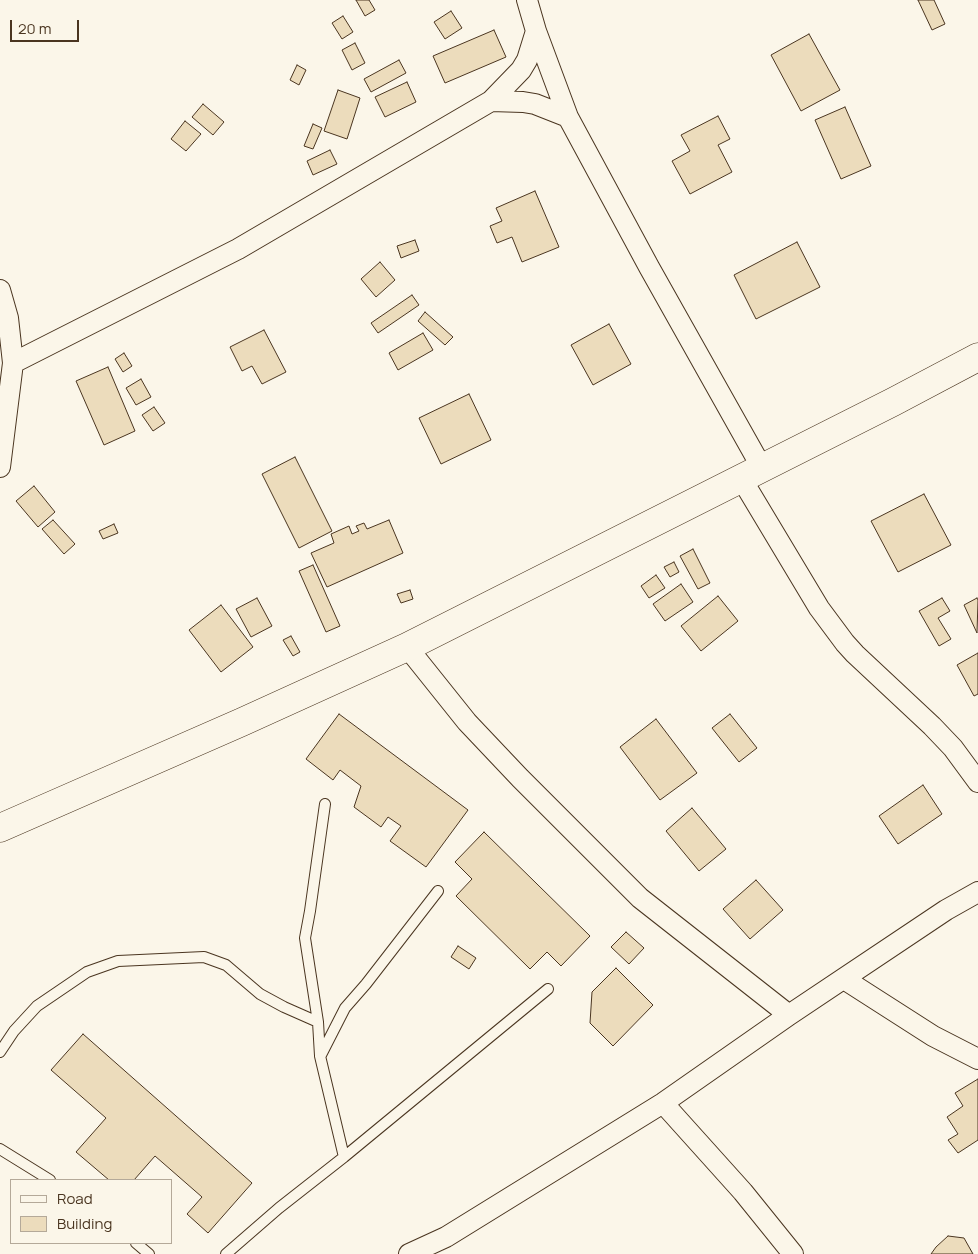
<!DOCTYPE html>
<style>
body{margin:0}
#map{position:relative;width:978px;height:1254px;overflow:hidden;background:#fbf6e9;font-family:Manrope,sans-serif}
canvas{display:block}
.legend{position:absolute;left:10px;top:1179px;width:162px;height:65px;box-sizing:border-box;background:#fbf6e9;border:1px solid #b4a999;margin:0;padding:6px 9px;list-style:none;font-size:15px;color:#4a3520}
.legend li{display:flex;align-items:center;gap:10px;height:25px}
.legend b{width:25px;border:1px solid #b4a999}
.scale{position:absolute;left:10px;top:20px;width:69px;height:22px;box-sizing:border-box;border:2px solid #4a3520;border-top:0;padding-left:6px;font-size:15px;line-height:18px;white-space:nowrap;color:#4a3520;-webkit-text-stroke:4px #fbf6e9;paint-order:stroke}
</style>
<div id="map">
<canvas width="978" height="1254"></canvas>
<ul class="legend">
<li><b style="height:6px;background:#fbf6e9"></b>Road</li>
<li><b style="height:14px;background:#ecdcbc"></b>Building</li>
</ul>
<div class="scale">20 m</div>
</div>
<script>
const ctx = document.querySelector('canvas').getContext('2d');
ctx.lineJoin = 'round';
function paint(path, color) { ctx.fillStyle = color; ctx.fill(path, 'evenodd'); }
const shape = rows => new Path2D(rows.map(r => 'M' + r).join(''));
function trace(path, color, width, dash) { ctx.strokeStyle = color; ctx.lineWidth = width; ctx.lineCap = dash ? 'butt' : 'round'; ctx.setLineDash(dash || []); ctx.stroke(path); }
const building = shape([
 [356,0,369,0,375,10,365,16,356,0],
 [918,0,934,0,945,24,932,30,918,0],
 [451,11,462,28,445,39,434,22,451,11],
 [343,16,353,32,342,39,332,23,343,16],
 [494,30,506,57,445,83,433,56,494,30],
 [809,34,840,90,801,111,771,55,809,34],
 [355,43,365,63,352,70,342,50,355,43],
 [399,60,406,73,371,92,364,79,399,60],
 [297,65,306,70,299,85,290,80,297,65],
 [407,82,416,102,385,117,375,97,407,82],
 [338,90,360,98,347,139,324,131,338,90],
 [203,104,224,122,213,135,192,117,203,104],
 [845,107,871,166,841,179,815,120,845,107],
 [718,116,730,139,718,145,732,172,690,194,672,161,690,151,681,135,718,116],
 [185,121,201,134,186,151,171,139,185,121],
 [313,124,322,128,313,149,304,146,313,124],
 [330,150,337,164,313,175,307,161,330,150],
 [535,191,559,247,522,262,512,237,497,243,490,226,502,221,496,208,535,191],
 [415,240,419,251,401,258,397,246,415,240],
 [797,242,820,287,756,319,734,275,797,242],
 [380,262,395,280,376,297,361,279,380,262],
 [412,295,419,305,378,333,371,323,412,295],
 [425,312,453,337,445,345,418,321,425,312],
 [609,324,631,364,593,385,571,345,609,324],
 [264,330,286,372,262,384,252,366,242,371,230,347,264,330],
 [423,333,433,350,398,370,389,353,423,333],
 [124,353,132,366,123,372,115,359,124,353],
 [108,367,135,431,104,445,76,381,108,367],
 [141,379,151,397,136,405,126,388,141,379],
 [469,394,491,440,441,464,419,418,469,394],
 [154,407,165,423,153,431,142,415,154,407],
 [295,457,332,531,299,548,262,474,295,457],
 [34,486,55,512,38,527,16,501,34,486],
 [924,494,951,545,898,572,871,521,924,494],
 [53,520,75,544,64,554,42,529,53,520],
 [389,520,403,553,327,587,311,553,334,543,331,534,349,526,352,534,359,531,356,526,364,523,367,529,389,520],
 [114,524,118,533,103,539,99,531,114,524],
 [693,549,710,583,698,589,680,556,693,549],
 [674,562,679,572,670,577,664,567,674,562],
 [313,565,340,626,326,632,299,571,313,565],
 [656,575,665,588,649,598,641,586,656,575],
 [681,584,693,602,665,621,653,604,681,584],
 [410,590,413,599,401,603,397,594,410,590],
 [718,596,738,621,701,651,681,626,718,596],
 [257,598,272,626,251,637,236,609,257,598],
 [942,598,950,611,938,618,951,639,939,646,919,611,942,598],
 [977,598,978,600,977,633,964,605,977,598],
 [221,605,253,647,221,672,189,630,221,605],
 [291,636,300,652,293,656,283,640,291,636],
 [978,653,978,694,974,696,957,665,978,653],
 [339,714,468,810,426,867,390,841,401,826,388,817,381,827,354,807,361,786,340,770,333,780,306,759,339,714],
 [730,714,757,748,739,762,712,728,730,714],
 [656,719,697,773,660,800,620,747,656,719],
 [923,785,942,814,898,844,879,816,923,785],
 [692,808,726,849,699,871,666,831,692,808],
 [484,832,590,936,561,966,547,952,530,969,456,896,472,879,455,862,484,832],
 [756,880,783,910,750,939,723,909,756,880],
 [626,932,644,948,629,964,611,947,626,932],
 [458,946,476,958,469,969,451,957,458,946],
 [616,968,653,1005,613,1046,590,1023,592,992,616,968],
 [83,1034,252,1183,208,1233,187,1214,202,1197,155,1156,134,1180,109,1180,76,1152,106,1118,51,1070,83,1034],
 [978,1079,978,1140,958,1153,948,1140,958,1134,947,1117,963,1106,955,1093,978,1079],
 [948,1236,964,1238,973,1254,931,1254,936,1247,948,1236]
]);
const lane = shape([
 [325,804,310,911,305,938,318,1022,320,1056,344,1157],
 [0,1052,14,1031,37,1006,87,972,118,961,204,957,226,965,260,994,284,1007,318,1022],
 [321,1055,345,1008,366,984,438,891],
 [0,1149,50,1180],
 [136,1243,149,1254],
 [226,1254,279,1208,344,1157,548,989]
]);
const street = shape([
 [527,0,536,31,568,117,649,267,762,468],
 [491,101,523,102,535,104,568,117],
 [0,290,8,318,13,363,0,467],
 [13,363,238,249,491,101,521,70,527,60,536,31],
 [741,478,819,608,845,643,855,654,932,726,953,748,978,782],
 [407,647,467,722,520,778,640,898,789,1015],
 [844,979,933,1036,978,1059],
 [663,1103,743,1192,793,1254],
 [409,1254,446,1237,663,1103,789,1015,946,910,978,892]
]);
const secondary = shape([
 [0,828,242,722,407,647,893,402,978,357]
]);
paint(building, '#ecdcbc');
trace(building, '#4a3520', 1);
trace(lane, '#4a3520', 12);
trace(street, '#4a3520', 22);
trace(secondary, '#4a3520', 29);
trace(lane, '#fbf6e9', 10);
trace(street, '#fbf6e9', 20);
trace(secondary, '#fbf6e9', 28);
</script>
